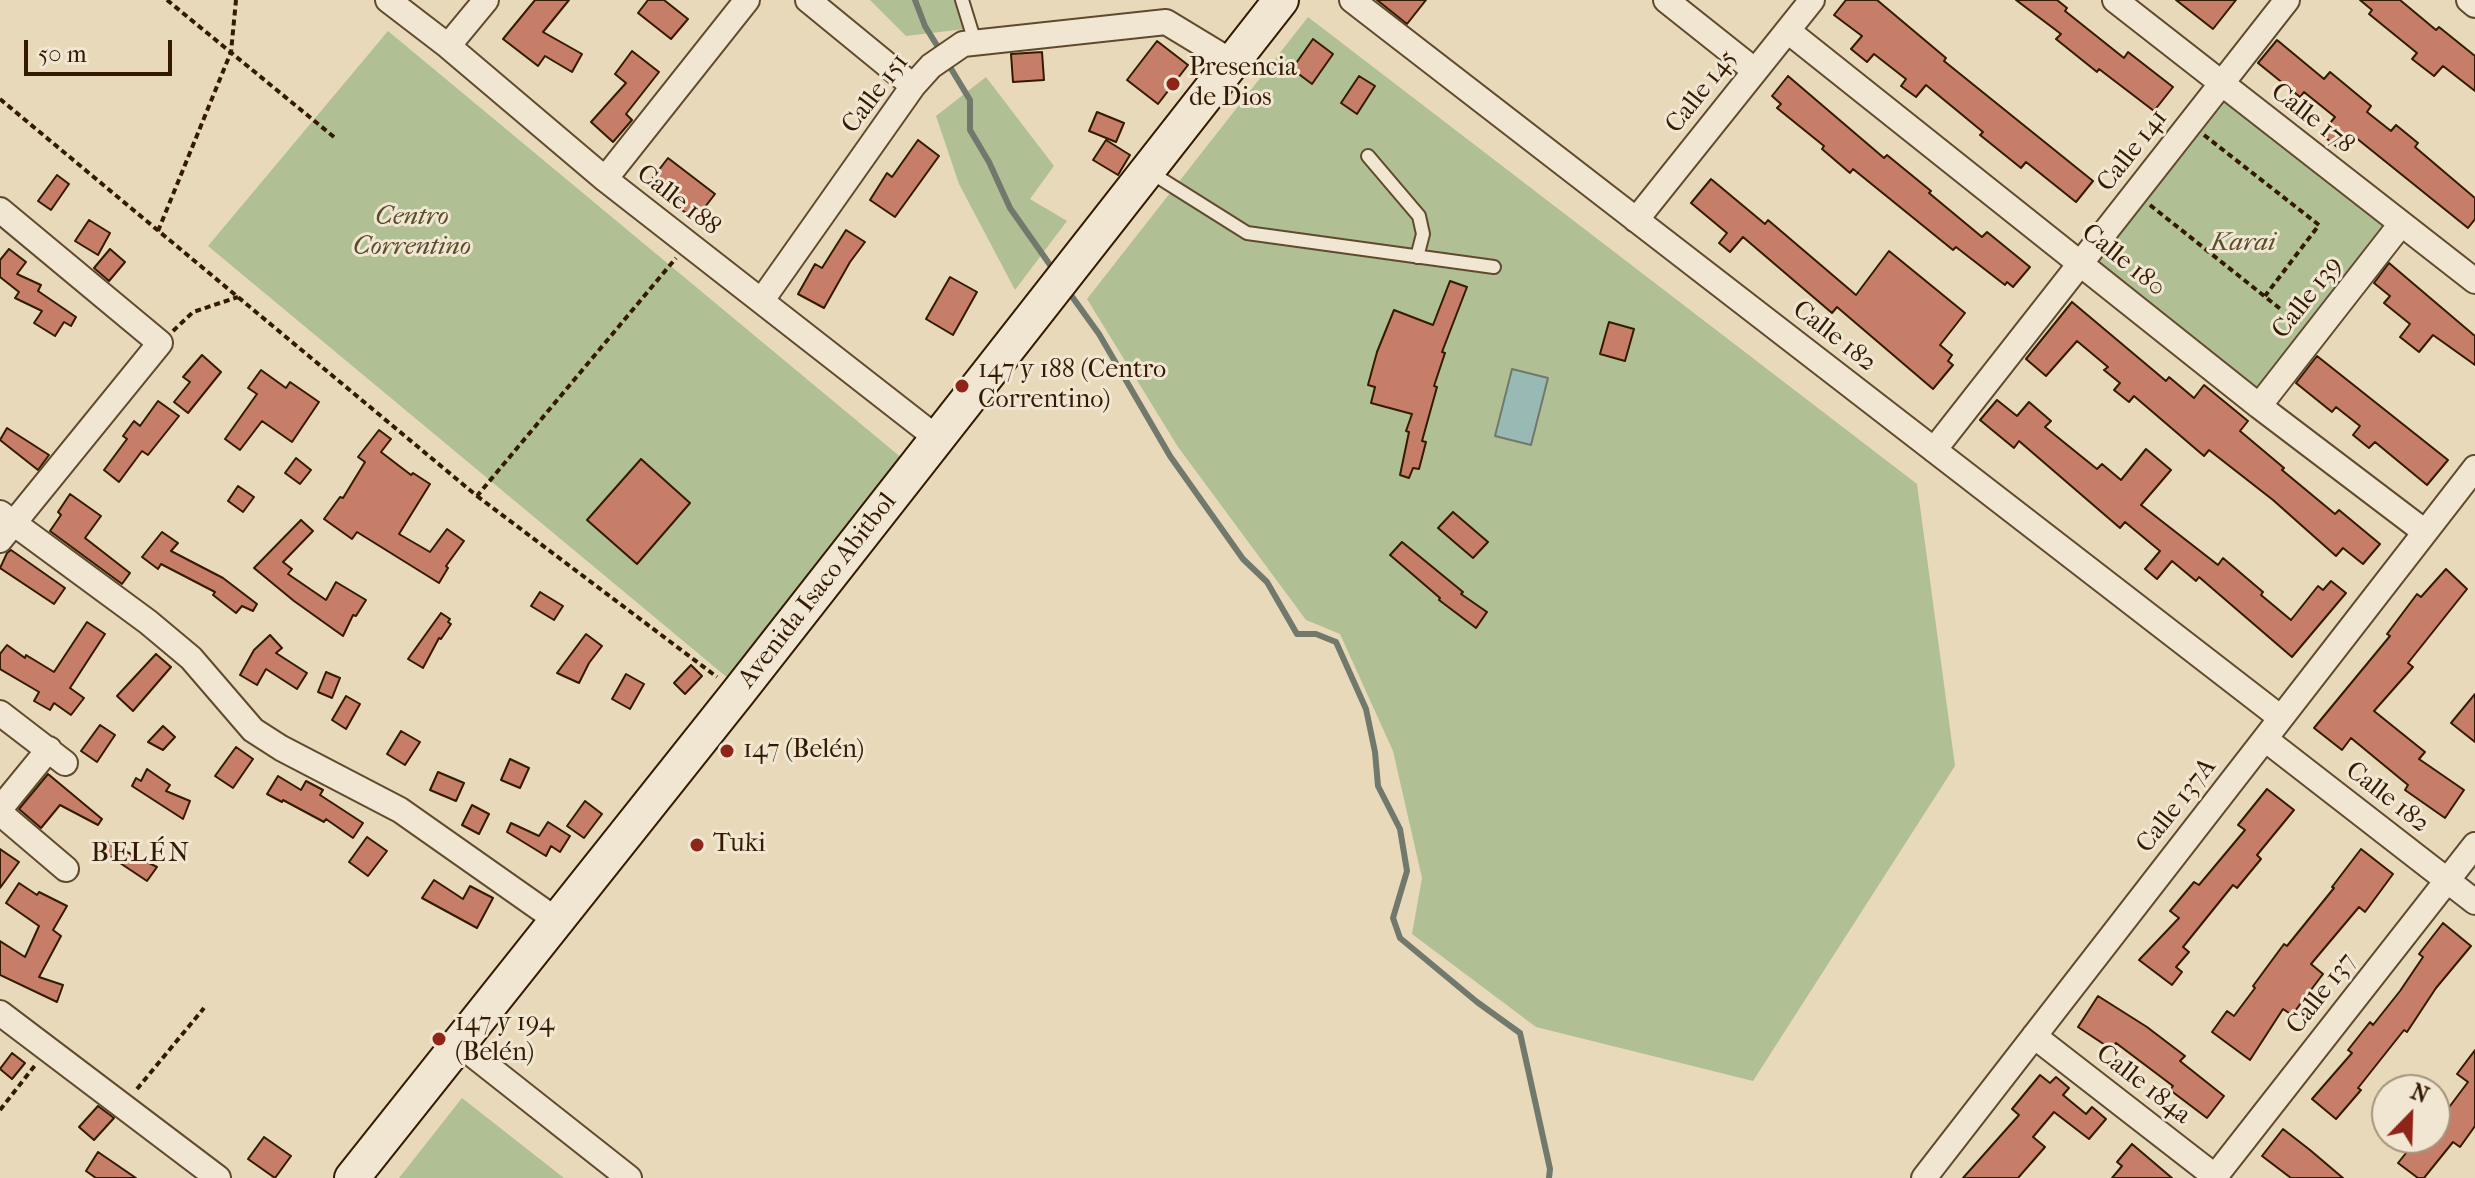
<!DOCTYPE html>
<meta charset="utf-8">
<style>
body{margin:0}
#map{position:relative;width:2475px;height:1178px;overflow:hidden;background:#e8d9ba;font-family:"IM FELL French Canon",serif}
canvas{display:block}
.north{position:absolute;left:2371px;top:1074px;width:80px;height:80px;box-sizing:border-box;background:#f0e6d2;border:2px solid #a4947e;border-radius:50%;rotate:23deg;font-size:22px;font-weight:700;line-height:32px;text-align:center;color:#331a00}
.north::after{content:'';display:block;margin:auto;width:28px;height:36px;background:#8f2418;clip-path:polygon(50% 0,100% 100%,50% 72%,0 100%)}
.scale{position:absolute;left:24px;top:40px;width:148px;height:36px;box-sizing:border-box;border:4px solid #331a00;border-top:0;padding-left:10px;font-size:24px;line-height:28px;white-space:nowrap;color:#331a00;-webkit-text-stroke:6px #f0e6d2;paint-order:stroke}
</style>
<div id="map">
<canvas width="2475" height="1178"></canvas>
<div class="north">N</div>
<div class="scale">50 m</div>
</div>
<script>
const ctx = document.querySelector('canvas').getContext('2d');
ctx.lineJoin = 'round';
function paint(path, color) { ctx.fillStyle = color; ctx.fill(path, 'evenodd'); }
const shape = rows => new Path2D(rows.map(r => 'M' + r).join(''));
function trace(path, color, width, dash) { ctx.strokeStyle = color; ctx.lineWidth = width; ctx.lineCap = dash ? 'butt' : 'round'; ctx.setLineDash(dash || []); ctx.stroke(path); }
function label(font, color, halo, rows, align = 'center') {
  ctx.font = font + ' "IM FELL French Canon",serif'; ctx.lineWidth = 6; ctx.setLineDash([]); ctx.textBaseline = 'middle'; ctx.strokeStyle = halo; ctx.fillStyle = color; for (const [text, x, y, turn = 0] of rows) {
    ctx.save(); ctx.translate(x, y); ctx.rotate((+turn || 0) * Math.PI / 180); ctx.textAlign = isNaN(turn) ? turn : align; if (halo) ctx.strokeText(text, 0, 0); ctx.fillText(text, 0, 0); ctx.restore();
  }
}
const green = shape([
 [870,0,959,0,965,29,906,36],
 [1308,17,1917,484,1955,766,1753,1081,1536,1027,1412,934,1422,878,1393,751,1340,634,1306,620,1178,447,1087,299],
 [388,31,909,464,729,679,208,246],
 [986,77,1054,166,1030,199,1067,221,1015,290,959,184,936,116],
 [2226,101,2387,224,2258,389,2098,263],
 [462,1098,564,1178,399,1178]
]);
const water = shape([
 [1512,369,1548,378,1531,445,1495,436,1512,369]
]);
const stream = shape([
 [915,0,925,26,941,52],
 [947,62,970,100,970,130,989,162,1010,208,1055,272],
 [1068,291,1099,334,1170,456,1243,559,1267,582,1297,634,1316,634,1336,642,1366,709,1375,752,1378,786,1400,829,1407,871,1393,918,1400,938,1477,1002,1520,1033,1550,1169,1549,1178]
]);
const building = shape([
 [535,0,569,0,543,32,582,54,572,72,545,56,538,66,503,39,535,0],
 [648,0,664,0,688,19,671,39,638,13,648,0],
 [1377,0,1426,0,1407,24,1377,0],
 [1846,0,1877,0,1946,58,1944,61,2093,181,2076,202,2026,162,2021,168,1980,135,1983,132,1926,85,1916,97,1901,86,1906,79,1874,54,1867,62,1851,49,1862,36,1834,15,1846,0],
 [2016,0,2057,0,2067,8,2065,11,2124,58,2128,52,2173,87,2154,111,2099,69,2097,72,2056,39,2061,34,2016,0],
 [2176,0,2236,0,2213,29,2176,0],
 [2360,0,2400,0,2436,30,2439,27,2475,56,2475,91,2443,66,2434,76,2412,59,2417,53,2369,14,2372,10,2360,0],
 [1313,39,1333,54,1312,84,1292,69,1313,39],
 [2277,40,2324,79,2330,72,2371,106,2367,112,2391,131,2396,125,2418,143,2415,147,2475,198,2475,219,2468,228,2355,137,2342,151,2321,134,2335,117,2304,92,2300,97,2258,63,2277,40],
 [1157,41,1188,65,1158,104,1127,80,1157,41],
 [632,51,659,72,626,114,632,120,613,142,591,122,626,83,615,74,632,51],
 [1042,52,1044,80,1013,82,1011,54,1042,52],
 [1359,76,1375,86,1357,114,1341,103,1359,76],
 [1788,76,1884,158,1887,155,1931,191,1929,193,1982,237,1987,232,2030,267,2013,287,2007,282,2005,285,1956,247,1953,250,1853,169,1850,173,1822,149,1824,146,1777,108,1781,104,1772,96,1788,76],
 [1097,112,1124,123,1116,142,1089,131,1097,112],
 [918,140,939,156,895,217,870,200,887,173,892,177,918,140],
 [1106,140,1130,155,1118,175,1093,160,1106,140],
 [668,158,715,194,695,220,648,184,668,158],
 [57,175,69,184,51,210,38,201,57,175],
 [1711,179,1765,224,1768,220,1856,295,1889,251,1965,313,1940,345,1952,355,1948,361,1953,365,1933,389,1837,307,1832,313,1743,237,1730,252,1719,243,1727,233,1691,203,1711,179],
 [89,220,110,233,98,255,75,241,89,220],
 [846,230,865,242,850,262,824,308,798,294,815,264,822,268,846,230],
 [9,249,26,262,17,274,41,285,38,291,76,317,71,326,64,322,55,336,34,323,42,311,15,298,19,292,0,277,0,260,9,249],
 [110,249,125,262,109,281,94,268,110,249],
 [2389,263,2475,336,2475,365,2433,335,2419,352,2400,337,2410,324,2384,303,2390,296,2374,283,2389,263],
 [950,277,977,292,953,335,926,319,950,277],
 [1450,281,1467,287,1442,352,1445,353,1434,386,1437,387,1422,441,1426,442,1419,469,1413,468,1409,478,1400,475,1409,432,1406,431,1412,414,1371,403,1375,387,1368,385,1377,352,1394,310,1433,325,1450,281],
 [2072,302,2166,381,2169,377,2194,398,2204,385,2248,421,2240,431,2284,468,2282,470,2335,514,2339,510,2380,544,2363,564,2343,548,2336,556,2273,500,2209,450,2204,456,2134,396,2129,402,2114,390,2120,383,2104,370,2108,367,2077,341,2046,376,2026,359,2072,302],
 [1609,322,1634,329,1625,361,1600,354,1609,322],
 [202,355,221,372,188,413,174,402,190,382,183,377,202,355],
 [2317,356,2448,460,2427,485,2375,442,2369,448,2353,435,2360,426,2336,407,2332,412,2296,383,2317,356],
 [261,370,286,388,290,382,319,402,292,442,262,421,240,450,225,439,257,394,248,388,261,370],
 [1997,400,2017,416,2029,402,2051,421,2045,427,2097,469,2102,464,2121,480,2146,449,2171,470,2141,505,2218,565,2223,558,2263,592,2261,595,2291,620,2318,586,2323,590,2331,581,2346,593,2292,657,2199,577,2196,581,2172,561,2157,579,2145,569,2160,551,2125,522,2120,528,2019,441,2014,448,1980,420,1997,400],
 [158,401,179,416,148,455,142,451,119,482,104,470,127,439,123,436,134,421,140,426,158,401],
 [7,428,49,455,38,470,0,440,7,428],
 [379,430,391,439,381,452,411,475,413,473,430,484,399,534,430,552,447,529,464,541,446,566,448,568,439,583,357,532,352,539,324,519,340,497,343,498,365,462,358,457,379,430],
 [296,458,311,470,300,484,285,473,296,458],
 [641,459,690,503,637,564,587,520,641,459],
 [238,486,254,497,243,512,228,501,238,486],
 [70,494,101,516,85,538,130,573,122,584,50,531,61,515,58,512,70,494],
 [1453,512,1488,542,1473,558,1438,528,1453,512],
 [301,520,313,531,283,562,292,569,288,574,326,600,336,582,366,600,356,616,353,615,343,636,294,601,254,568,301,520],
 [162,532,178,543,171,551,223,578,257,604,253,611,242,606,236,613,213,595,215,592,161,564,158,569,142,557,162,532],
 [1402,542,1463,592,1461,594,1487,612,1476,628,1439,600,1440,598,1390,555,1402,542],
 [11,550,65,588,54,604,0,568,7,553,11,550],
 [2446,569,2467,589,2408,663,2413,667,2374,711,2425,752,2419,759,2464,790,2445,818,2405,790,2408,785,2351,738,2342,750,2314,728,2390,636,2387,634,2417,594,2421,597,2446,569],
 [540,592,563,606,554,620,531,606,540,592],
 [441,613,450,619,448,622,451,624,441,639,439,638,423,668,408,659,441,613],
 [87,622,105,634,70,688,84,698,71,715,54,703,50,710,34,701,39,692,0,669,0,654,7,645,25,658,26,655,54,672,87,622],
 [586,634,602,646,589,663,579,683,557,673,586,634],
 [270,635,282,648,276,653,307,673,297,689,266,669,257,685,240,675,254,650,270,635],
 [156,654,171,667,133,711,117,696,156,654],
 [691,665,702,676,685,694,674,683,691,665],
 [326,672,340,678,332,698,318,692,326,672],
 [626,674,644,684,630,709,612,699,626,674],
 [2475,694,2475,742,2451,723,2475,694],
 [346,696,360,704,346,729,332,720,346,696],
 [100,725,115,735,97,762,81,751,100,725],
 [163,726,175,737,163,750,148,742,163,726],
 [401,731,420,742,405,765,387,754,401,731],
 [236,747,253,759,233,788,215,776,236,747],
 [510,759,529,768,520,788,501,780,510,759],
 [147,769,170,785,166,791,190,801,183,819,132,786,136,778,141,781,147,769],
 [438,772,464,783,456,801,430,790,438,772],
 [48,774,102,819,98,825,60,805,41,828,19,809,48,774],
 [278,776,301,790,306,781,323,790,320,795,363,823,353,838,326,819,324,822,283,800,282,802,267,794,278,776],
 [2267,789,2294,810,2257,855,2261,859,2237,888,2233,885,2183,947,2189,952,2176,967,2182,972,2172,985,2139,960,2179,918,2170,911,2194,882,2199,885,2245,830,2238,825,2267,789],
 [585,801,602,814,584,838,567,826,585,801],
 [472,805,489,814,479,834,462,825,472,805],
 [548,822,570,836,560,852,551,846,546,856,507,832,511,823,539,836,548,822],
 [367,837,387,851,368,876,349,862,367,837],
 [107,842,157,867,147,881,102,851,107,842],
 [0,849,19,862,0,888,0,849],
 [2361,849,2393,874,2365,912,2359,907,2311,964,2323,974,2292,1015,2283,1009,2250,1060,2212,1032,2227,1011,2234,1016,2255,988,2253,986,2284,944,2287,946,2334,888,2332,887,2361,849],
 [434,880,463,899,470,886,493,898,477,928,422,898,434,880],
 [19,883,37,895,39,892,67,906,53,930,61,936,39,977,63,985,57,1002,0,975,0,941,25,957,39,926,6,903,19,883],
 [2443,923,2471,946,2436,988,2407,1032,2404,1030,2358,1088,2361,1090,2336,1119,2312,1099,2352,1053,2348,1050,2370,1022,2373,1025,2400,991,2423,957,2419,954,2443,923],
 [2098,996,2147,1027,2185,1056,2180,1061,2224,1096,2207,1118,2170,1090,2173,1086,2116,1043,2111,1049,2078,1027,2098,996],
 [2475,1050,2475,1126,2460,1147,2453,1142,2424,1178,2418,1178,2398,1163,2418,1138,2435,1138,2435,1126,2468,1082,2457,1074,2475,1050],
 [12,1053,25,1063,12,1079,0,1069,12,1053],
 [2040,1075,2050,1083,2056,1077,2069,1088,2063,1095,2086,1114,2092,1107,2106,1119,2089,1139,2054,1112,2033,1137,2045,1147,2018,1178,1963,1178,2019,1115,2012,1109,2040,1075],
 [98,1106,114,1118,94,1140,79,1127,98,1106],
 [2283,1129,2310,1150,2343,1178,2291,1178,2262,1156,2283,1129],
 [264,1137,291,1156,275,1178,248,1159,264,1137],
 [2132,1144,2172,1178,2112,1178,2122,1166,2117,1162,2132,1144],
 [98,1152,136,1178,96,1178,86,1171,98,1152]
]);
const path = shape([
 [167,0,334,137],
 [0,99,477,496,676,258],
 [2204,135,2319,225,2265,296],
 [2150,205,2283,311],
 [158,231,231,52,236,0],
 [173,331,193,312,238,297],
 [477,496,717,677],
 [137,1089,204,1008],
 [0,1110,36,1064]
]);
const service = shape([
 [962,0,975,42],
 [1368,156,1419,216,1423,234,1417,257],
 [1150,172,1247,233,1494,267]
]);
const minor = shape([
 [388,0,448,46,605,179,938,439],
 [808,0,913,86],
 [1352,0,2281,718],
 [1666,0,1754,70],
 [2115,0,2475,281],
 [2469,0,2475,5],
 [1788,31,2259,406,2425,532],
 [448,46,486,0],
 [605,179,747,0],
 [0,210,160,343,0,540],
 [1636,220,1812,0],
 [762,300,913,86,931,66,963,44,1166,22,1232,62],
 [2259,406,2401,224],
 [1934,450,2287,0],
 [0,513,148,622,191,658,253,730,281,748,400,810,555,919],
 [0,713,65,763],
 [2265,739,2475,902],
 [0,809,49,749],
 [0,813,66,869],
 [0,1013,218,1178],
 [2034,1036,2217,1178],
 [458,1043,629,1178],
 [1924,1178,2475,468],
 [2214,1178,2475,845]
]);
const secondary = shape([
 [352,1178,737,694,1281,0]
]);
const markers = [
 [1173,84,8,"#8f2418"],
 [962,386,8,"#8f2418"],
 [727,751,8,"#8f2418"],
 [697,845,8,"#8f2418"],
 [439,1039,8,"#8f2418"]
];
const poiNames = [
 ["Presencia",1189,69],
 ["de Dios",1189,99],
 ["147 y 188 (Centro",978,371],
 ["Correntino)",978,401],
 ["147 (Belén)",743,751],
 ["Tuki",713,845],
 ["147 y 194",455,1024],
 ["(Belén)",455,1054]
];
const streetNames = [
 ["Calle 145",1702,92,-52],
 ["Calle 151",876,94,-53],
 ["Calle 178",2312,119,38],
 ["Calle 141",2133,151,-52],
 ["Calle 188",678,201,38],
 ["Calle 180",2123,261,39],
 ["Calle 139",2308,298,-52],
 ["Calle 182",1834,337,38],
 ["Avenida Isaco Abitbol",818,591,-52],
 ["Calle 182",2387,798,38],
 ["Calle 137A",2177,806,-52],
 ["Calle 137",2322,994,-52],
 ["Calle 184a",2143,1085,38]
];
const parkNames = [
 ["Centro",412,218],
 ["Correntino",412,248],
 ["Karai",2243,244]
];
const neighbourhoodNames = [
 ["BELÉN",141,854]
];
paint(green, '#b0c094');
paint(water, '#98b9b4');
trace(water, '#70796c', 2);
trace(stream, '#70796c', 6);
paint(building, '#c77e68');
trace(building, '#331a00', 2);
trace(service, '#604a2e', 16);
trace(minor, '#604a2e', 28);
trace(secondary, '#331a00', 38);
trace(path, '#331a00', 4, [6, 4]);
trace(service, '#f0e6d2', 12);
trace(minor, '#f0e6d2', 24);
trace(secondary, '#f0e6d2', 34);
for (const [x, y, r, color] of markers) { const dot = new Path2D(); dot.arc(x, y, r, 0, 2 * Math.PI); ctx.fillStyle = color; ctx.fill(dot); trace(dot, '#f0e6d2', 3); }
label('26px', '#331a00', '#f0e6d2', poiNames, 'left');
label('26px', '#331a00', '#f0e6d2', streetNames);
label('italic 26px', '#584c2c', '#f0e6d2', parkNames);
ctx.letterSpacing = '2px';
label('28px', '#331a00', '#f0e6d2', neighbourhoodNames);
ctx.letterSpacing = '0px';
</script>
